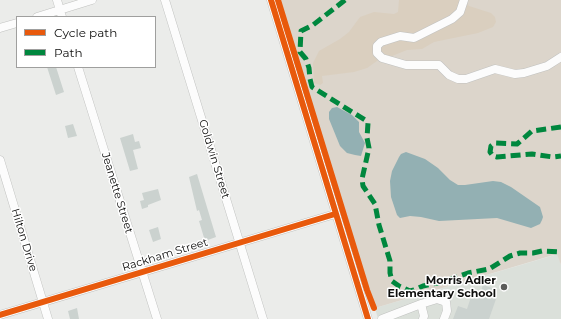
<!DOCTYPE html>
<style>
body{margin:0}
#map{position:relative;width:561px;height:319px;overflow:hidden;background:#ebecea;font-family:Montserrat,sans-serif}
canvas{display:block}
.legend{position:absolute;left:16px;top:16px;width:140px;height:52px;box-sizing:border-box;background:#fff;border:1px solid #9f9f9e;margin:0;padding:5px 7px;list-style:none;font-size:12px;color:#0e0e0d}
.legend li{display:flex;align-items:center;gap:8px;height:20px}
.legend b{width:20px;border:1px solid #9f9f9e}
</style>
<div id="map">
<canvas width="561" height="319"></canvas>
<ul class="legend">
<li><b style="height:5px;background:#e8590c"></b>Cycle path</li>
<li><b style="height:5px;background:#00873e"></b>Path</li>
</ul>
</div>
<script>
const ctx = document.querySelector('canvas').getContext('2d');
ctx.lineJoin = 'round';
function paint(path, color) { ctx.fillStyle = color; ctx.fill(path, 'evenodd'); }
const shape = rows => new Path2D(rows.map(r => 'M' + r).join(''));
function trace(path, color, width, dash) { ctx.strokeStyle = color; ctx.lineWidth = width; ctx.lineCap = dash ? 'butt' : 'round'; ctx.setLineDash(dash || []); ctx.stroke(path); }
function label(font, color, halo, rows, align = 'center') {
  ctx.font = font + ' Montserrat,sans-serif'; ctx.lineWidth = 3; ctx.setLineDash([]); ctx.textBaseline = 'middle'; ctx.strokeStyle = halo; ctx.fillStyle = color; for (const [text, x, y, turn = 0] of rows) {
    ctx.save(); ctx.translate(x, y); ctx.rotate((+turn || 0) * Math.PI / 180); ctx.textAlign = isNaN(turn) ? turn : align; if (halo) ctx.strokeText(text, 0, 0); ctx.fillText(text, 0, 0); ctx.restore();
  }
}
const built = shape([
 [558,254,561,265,561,319,378,319,375,308]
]);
const green = shape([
 [280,0,561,0,561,265,557,254,375,308]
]);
const forest = shape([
 [399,0,464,0,469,6,491,13,495,17,496,22,493,27,478,33,434,42,422,49,407,50,392,56,384,56,367,68,354,72,322,76,323,83,320,85,314,83,313,63,319,51,340,39,349,32,360,17,374,12,394,14,398,12]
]);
const water = shape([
 [337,107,352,115,359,122,359,132,365,143,361,156,355,155,347,153,340,146,329,119,329,112,332,108],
 [406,152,425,159,438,168,450,180,458,185,465,185,493,181,501,182,511,187,540,207,543,217,542,220,540,224,531,228,497,218,439,221,421,217,410,216,400,218,397,215,391,197,390,181,392,171,399,157,401,154]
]);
const building = shape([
 [47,67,56,67,64,92,56,95],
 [73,124,77,136,68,138,65,126],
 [133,134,135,142,139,141,141,148,133,150,138,169,130,171,120,138],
 [197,174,216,237,205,241,199,221,202,220,199,210,197,211,189,177],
 [158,189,161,200,148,205,148,207,142,209,140,201,144,200,142,193],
 [158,227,161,239,153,242,149,230],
 [483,285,492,288,490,297,496,299,489,319,453,319,458,306,467,309,473,291,480,294],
 [77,308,79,319,70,319,68,311]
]);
const minor = shape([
 [57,0,62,17],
 [165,0,263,319],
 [271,0,368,319],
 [464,0,460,12,452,19,414,38,400,36,381,42,377,46,377,53,382,58,406,65,439,65,449,75,458,79,466,79,495,69,515,74,524,73,547,66,561,57],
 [37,17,92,0],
 [0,28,17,23],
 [78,67,157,319],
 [0,160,48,319],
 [421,304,437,299,446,302,447,311,444,319],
 [0,315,335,214],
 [382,319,421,304,424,316,423,319]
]);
const quiet = shape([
 [345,0,313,25,301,31,300,52,306,59,309,68,310,79,312,87,365,120,368,123,367,138,369,148,362,179,363,186,375,204,379,225,390,261,390,273,392,281,399,286,410,291,414,290,423,286,443,282,468,273,489,269,510,256,520,253,533,253,542,251,561,252],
 [561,127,532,131,517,144,495,143,491,146,490,152,493,156,497,157,532,154,553,157,561,156]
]);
const cycleway = shape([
 [271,0,368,319],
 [278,0,367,290,374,308],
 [0,315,335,214]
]);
const markers = [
 [504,287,4,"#5b5c5a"]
];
const streetNames = [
 ["Goldwin Street",214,159,73],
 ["Jeanette Street",117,193,73],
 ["Hilton Drive",24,240,73],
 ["Rackham Street",165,255,-17]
];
const poiNames = [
 ["Morris Adler",496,281],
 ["Elementary School",496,294]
];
paint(built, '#dbe0da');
paint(green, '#dcd5cb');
paint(forest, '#dacfbf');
paint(water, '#93b0b3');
paint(building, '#cbd2cf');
trace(minor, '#c1c2c0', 9);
trace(minor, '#fcfcfc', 8);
trace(quiet, '#00873e', 5, [10, 5]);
trace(cycleway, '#e8590c', 6);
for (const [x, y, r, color] of markers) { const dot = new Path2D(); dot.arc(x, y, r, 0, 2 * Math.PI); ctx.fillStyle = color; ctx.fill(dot); trace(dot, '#fff', 1.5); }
label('11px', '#0e0e0d', '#fff', streetNames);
label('bold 11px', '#0e0e0d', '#fff', poiNames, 'right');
</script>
